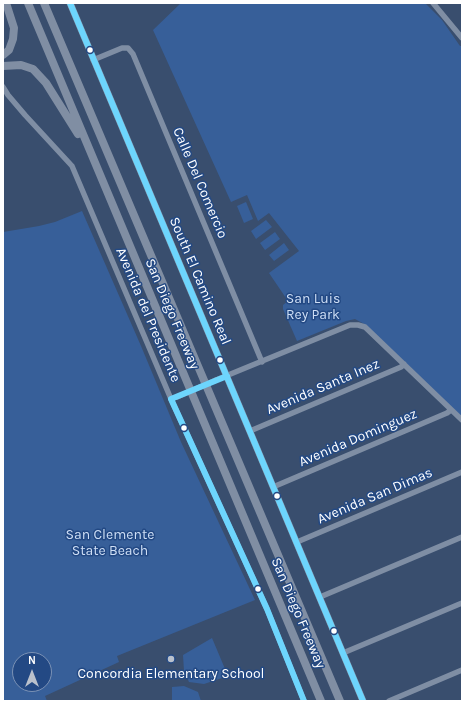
<!DOCTYPE html>
<style>
body{margin:0}
#map{position:relative;width:465px;height:704px;overflow:hidden;background:#394e6e;font-family:Karla,sans-serif}
canvas{display:block}
.frame{position:absolute;inset:0;border:4px solid #fff;pointer-events:none}
.north{position:absolute;left:12px;top:652px;width:40px;height:40px;box-sizing:border-box;background:#234984;border:1px solid #7b92b5;border-radius:50%;rotate:0deg;font-size:11px;font-weight:700;line-height:16px;text-align:center;color:#fff}
.north::after{content:'';display:block;margin:auto;width:14px;height:18px;background:#bac1cc;clip-path:polygon(50% 0,100% 100%,50% 72%,0 100%)}
</style>
<div id="map">
<canvas width="465" height="704"></canvas>
<div class="frame"></div>
<div class="north">N</div>
</div>
<script>
const ctx = document.querySelector('canvas').getContext('2d');
ctx.lineJoin = 'round';
function paint(path, color) { ctx.fillStyle = color; ctx.fill(path, 'evenodd'); }
const shape = rows => new Path2D(rows.map(r => 'M' + r).join(''));
function trace(path, color, width, dash) { ctx.strokeStyle = color; ctx.lineWidth = width; ctx.lineCap = dash ? 'butt' : 'round'; ctx.setLineDash(dash || []); ctx.stroke(path); }
function label(font, color, halo, rows, align = 'center') {
  ctx.font = font + ' Karla,sans-serif'; ctx.lineWidth = 3; ctx.setLineDash([]); ctx.textBaseline = 'middle'; ctx.strokeStyle = halo; ctx.fillStyle = color; for (const [text, x, y, turn = 0] of rows) {
    ctx.save(); ctx.translate(x, y); ctx.rotate((+turn || 0) * Math.PI / 180); ctx.textAlign = isNaN(turn) ? turn : align; if (halo) ctx.strokeText(text, 0, 0); ctx.fillText(text, 0, 0); ctx.restore();
  }
}
const green = shape([
 [181,3,425,3,442,20,460,46,462,46,462,417,366,325,355,319,346,321,297,341,283,309,283,305,288,301,269,273,299,251,269,213,258,221,247,195,231,202,153,30],
 [246,202,253,219,244,223,237,206],
 [82,211,141,346,181,442,255,600,117,656,119,662,45,696,47,701,3,701,3,232,39,226,55,222],
 [20,660,44,660,44,684,20,684],
 [266,220,272,227,256,239,251,231],
 [275,232,280,239,265,250,260,243],
 [284,243,289,250,274,261,269,255],
 [212,638,228,676,204,684,189,682,184,671,183,655],
 [184,686,198,692,201,701,172,701,172,687]
]);
const minor = shape([
 [433,3,462,38],
 [93,60,122,48,128,48,133,54,262,362],
 [3,87,8,95,25,115,72,166,171,399,267,609,304,701],
 [216,380,350,325,358,325,365,327,462,420],
 [250,431,401,367,404,364],
 [273,487,447,413,451,410],
 [297,542,462,472],
 [320,597,462,537],
 [343,653,462,603],
 [389,701,462,670]
]);
const major = shape([
 [70,3,363,701]
]);
const highway = shape([
 [28,3,321,701],
 [44,3,340,701],
 [3,55,9,50,13,39,14,28,6,3],
 [3,66,21,65,33,69,46,83,78,134]
]);
const minorBridge = shape([
 [177,397,216,380]
]);
const bus1 = shape([
 [70,3,363,701],
 [171,399,267,609,304,701],
 [171,399,227,376]
]);
const markers = [
 [90,50,3.5,"#fff"],
 [220,360,3.5,"#fff"],
 [184,428,3.5,"#fff"],
 [277,496,3.5,"#fff"],
 [258,589,3.5,"#fff"],
 [334,631,3.5,"#fff"],
 [171,659,4,"#bac1cc"]
];
const streetNames = [
 ["Calle Del Comercio",200,183,67],
 ["South El Camino Real",200,281,67],
 ["San Diego Freeway",172,314,67],
 ["Avenida del Presidente",148,315,67],
 ["Avenida Santa Inez",323,387,-23],
 ["Avenida Dominguez",358,438,-23],
 ["Avenida San Dimas",375,496,-23],
 ["San Diego Freeway",298,613,67]
];
const parkNames = [
 ["San Luis",313,299],
 ["Rey Park",313,315],
 ["San Clemente",110,535],
 ["State Beach",110,551]
];
const poiNames = [
 ["Concordia Elementary School",171,674]
];
paint(green, '#375f99');
trace(minor, '#7f8ea4', 5.5);
trace(major, '#7e8ca1', 7);
trace(highway, '#808ea3', 8);
trace(minorBridge, '#7f8ea4', 5.5);
trace(bus1, '#6dd5fd', 6);
for (const [x, y, r, color] of markers) { const dot = new Path2D(); dot.arc(x, y, r, 0, 2 * Math.PI); ctx.fillStyle = color; ctx.fill(dot); trace(dot, '#234984', 1.5); }
label('14px', '#fff', '#234984', streetNames);
label('14px', '#cfdff6', '#234984', parkNames);
label('14px', '#fff', '#234984', poiNames);
</script>
